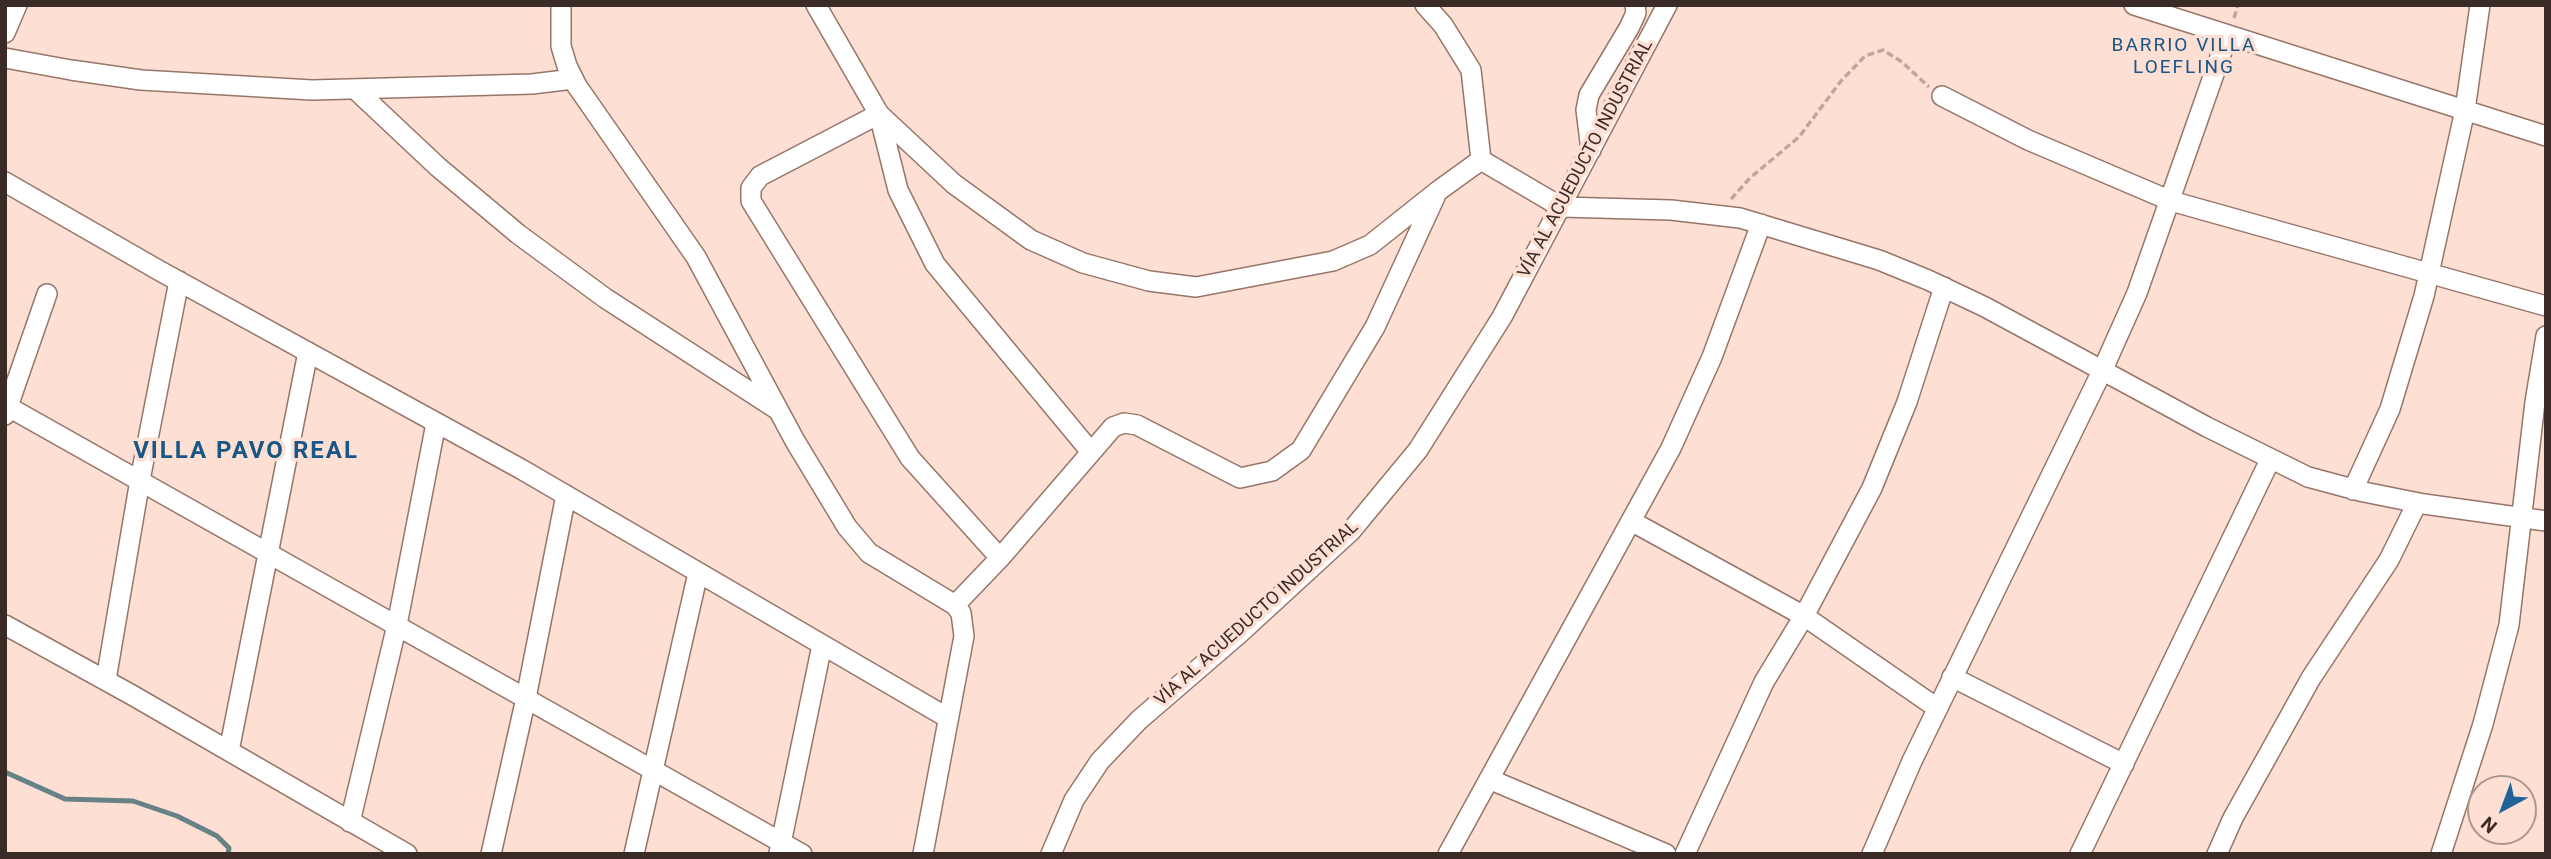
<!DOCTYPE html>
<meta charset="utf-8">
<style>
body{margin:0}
#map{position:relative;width:2551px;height:859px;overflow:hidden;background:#fedfd3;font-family:Roboto,sans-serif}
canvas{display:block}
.frame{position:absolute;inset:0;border:7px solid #3a2b26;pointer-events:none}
.north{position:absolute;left:2467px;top:775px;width:70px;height:70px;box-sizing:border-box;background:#fedfd3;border:2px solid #b0978e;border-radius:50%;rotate:221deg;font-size:19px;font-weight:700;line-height:28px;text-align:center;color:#3a2b26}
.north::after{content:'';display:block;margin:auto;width:24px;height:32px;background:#1f6398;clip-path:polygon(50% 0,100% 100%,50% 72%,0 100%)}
</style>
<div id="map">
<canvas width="2551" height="859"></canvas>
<div class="frame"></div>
<div class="north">N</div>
</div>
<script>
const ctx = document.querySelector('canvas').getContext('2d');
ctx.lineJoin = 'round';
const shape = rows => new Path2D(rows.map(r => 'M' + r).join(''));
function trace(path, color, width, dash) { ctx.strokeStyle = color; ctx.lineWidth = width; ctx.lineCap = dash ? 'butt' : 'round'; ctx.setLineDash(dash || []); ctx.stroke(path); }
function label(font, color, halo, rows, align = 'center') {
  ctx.font = font + ' Roboto,sans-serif'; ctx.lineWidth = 7; ctx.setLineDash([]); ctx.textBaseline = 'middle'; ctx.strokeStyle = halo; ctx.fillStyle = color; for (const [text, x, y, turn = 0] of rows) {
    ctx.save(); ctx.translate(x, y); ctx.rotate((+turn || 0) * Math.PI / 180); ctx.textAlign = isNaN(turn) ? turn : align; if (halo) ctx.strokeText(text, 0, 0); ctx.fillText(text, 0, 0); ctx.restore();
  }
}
const stream = shape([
 [5,772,65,799,133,801,177,816,217,836,229,848,228,854]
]);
const path = shape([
 [2234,18,2238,5],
 [1731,199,1750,178,1799,137,1841,81,1865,56,1883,50,1902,62,1929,87]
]);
const minor = shape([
 [561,5,561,46,567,66,577,86,696,257,795,441,847,527,869,553,955,605,961,613,964,636,923,854],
 [816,5,879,114,954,184,1031,240,1083,263,1149,281,1196,287,1333,261,1370,245,1438,191,1481,160],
 [1425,5,1443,25,1471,70,1481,160],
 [2134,5,2546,136],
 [5,33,17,5],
 [5,58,71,70,141,80,312,90,532,84,573,79],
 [355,89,438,167,518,234,605,298,778,410],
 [1942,96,2028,140,2171,201,2546,306],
 [1591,150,1586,110,1589,95,1629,28,1636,13,1635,5],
 [1481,160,1561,207,1671,210,1740,218,1879,260,1928,280,1985,307,2207,427,2308,477,2364,492,2424,504,2546,521],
 [5,182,160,271,521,469,948,718],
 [5,405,802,854],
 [5,415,47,294],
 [2353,490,2390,409,2424,296,2465,110,2480,5],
 [1631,521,1804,616,1937,708],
 [1000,558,910,458,751,201,751,188,760,176,879,114,898,190,935,264,1091,452],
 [955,605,1000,558,1113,427,1124,423,1137,425,1240,478,1272,471,1301,450,1375,327,1435,197],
 [5,625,132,695,407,854],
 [1952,677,2124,764],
 [106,680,140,480,179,281],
 [229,751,308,352],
 [1489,779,1666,854],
 [350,822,397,625,436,423],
 [779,853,822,645],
 [491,854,526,698,566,495],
 [634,854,698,573],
 [1051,854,1074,800,1100,761,1139,720,1240,633,1351,531,1418,450,1502,317,1667,5],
 [1448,854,1671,448,1712,357,1761,224],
 [1685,854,1764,682,1804,616,1872,488,1907,402,1944,287],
 [1872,854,1912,761,2103,369,2137,293,2227,37],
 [2080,854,2270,460],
 [2217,854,2233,818,2311,678,2389,560,2417,503],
 [2441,854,2483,724,2509,625,2535,402,2546,336]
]);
const streetNames = [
 ["VÍA AL ACUEDUCTO INDUSTRIAL",1586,159,-62],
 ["VÍA AL ACUEDUCTO INDUSTRIAL",1257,614,-42]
];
const neighbourhoodNames = [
 ["BARRIO VILLA",2184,46],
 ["LOEFLING",2184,68]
];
const districtNames = [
 ["VILLA PAVO REAL",246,452]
];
trace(stream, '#668286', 5);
trace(minor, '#977568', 22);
trace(path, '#c0a69c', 3.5, [7, 3.5]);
trace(minor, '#fff', 19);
label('18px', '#3a2b26', '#fedfd3', streetNames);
ctx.letterSpacing = '2px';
label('19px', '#185686', '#fedfd3', neighbourhoodNames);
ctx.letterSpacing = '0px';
ctx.letterSpacing = '2px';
label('bold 24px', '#185686', '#fedfd3', districtNames);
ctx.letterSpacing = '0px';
</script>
